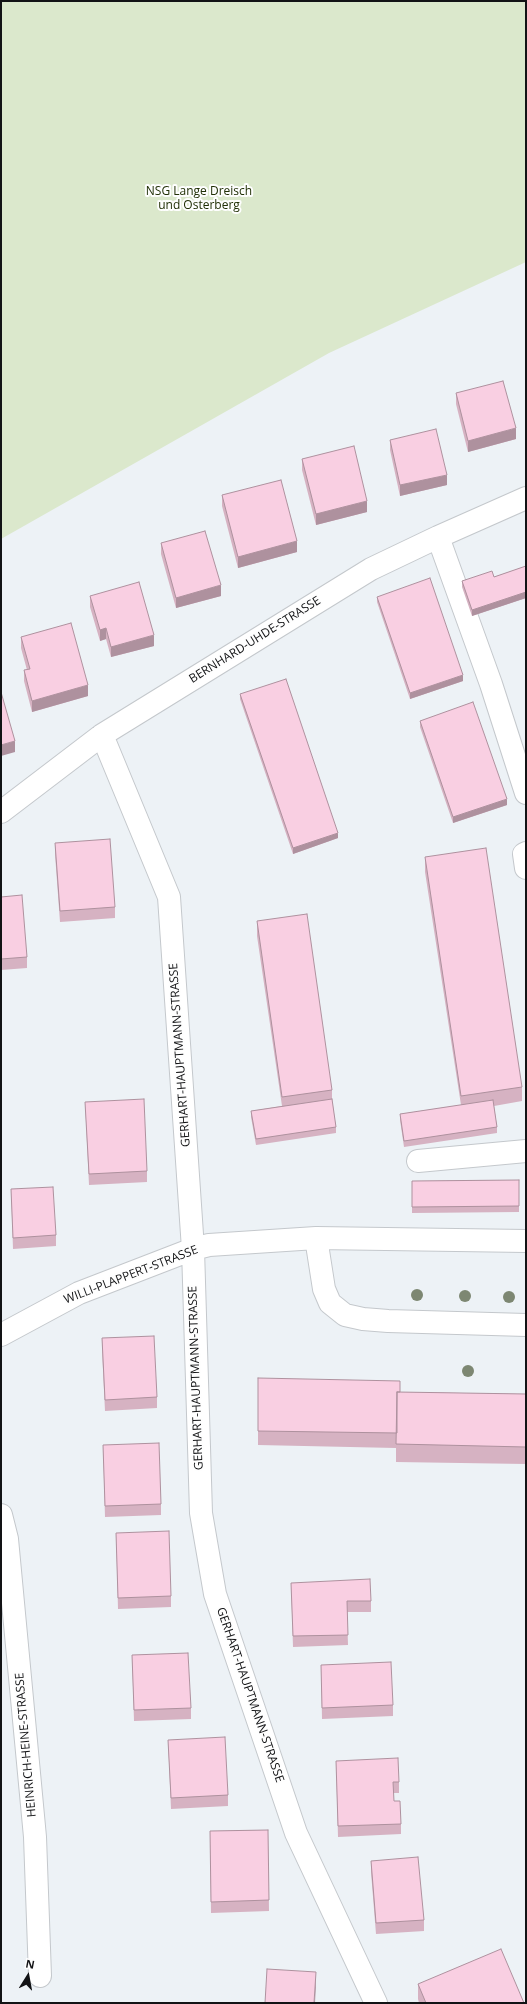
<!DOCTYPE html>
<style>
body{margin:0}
#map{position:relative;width:527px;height:2004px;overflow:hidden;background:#edf2f6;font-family:"Open Sans",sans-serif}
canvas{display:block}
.frame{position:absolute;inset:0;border:2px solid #121315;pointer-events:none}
.north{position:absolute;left:8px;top:1956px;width:40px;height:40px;-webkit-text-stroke:3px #fefefe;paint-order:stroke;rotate:11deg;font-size:11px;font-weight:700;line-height:16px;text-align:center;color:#121315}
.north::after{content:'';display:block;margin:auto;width:14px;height:18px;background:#121315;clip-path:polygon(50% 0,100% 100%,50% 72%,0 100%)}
</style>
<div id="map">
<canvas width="527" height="2004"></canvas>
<div class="frame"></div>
<div class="north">N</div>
</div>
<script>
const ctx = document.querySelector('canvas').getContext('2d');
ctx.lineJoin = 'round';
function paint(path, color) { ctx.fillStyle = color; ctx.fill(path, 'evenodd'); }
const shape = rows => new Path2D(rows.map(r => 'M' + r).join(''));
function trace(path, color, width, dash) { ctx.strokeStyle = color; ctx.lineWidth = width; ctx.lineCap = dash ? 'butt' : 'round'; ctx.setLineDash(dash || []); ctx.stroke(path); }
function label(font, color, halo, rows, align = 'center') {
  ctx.font = font + ' "Open Sans",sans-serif'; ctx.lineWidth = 4; ctx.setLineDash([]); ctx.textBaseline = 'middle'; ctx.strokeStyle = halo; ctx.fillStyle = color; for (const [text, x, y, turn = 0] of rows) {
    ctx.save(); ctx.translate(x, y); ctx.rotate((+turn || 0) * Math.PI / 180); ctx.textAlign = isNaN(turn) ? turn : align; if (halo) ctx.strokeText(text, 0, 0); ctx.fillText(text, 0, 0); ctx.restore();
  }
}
const green = shape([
 [1,1,526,1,526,262,329,353,1,539]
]);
const minor = shape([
 [438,537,491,684,526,793],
 [102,735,169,897,193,1249,201,1513,215,1594,296,1833,376,2003],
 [1,812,102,735,371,569,438,537,526,498],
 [526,853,524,854,526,868],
 [418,1161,526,1151],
 [316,1238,324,1289,330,1303,345,1315,363,1319,388,1321,526,1325],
 [1,1335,79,1293,193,1249,209,1245,316,1238,526,1241],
 [1,1515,7,1539,35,1837,40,1976]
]);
const trees = [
 [417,1295],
 [465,1296],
 [509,1297],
 [468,1371]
];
const wall = shape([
 [456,393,516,439,468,452,456,404],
 [390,440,447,485,400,496,390,450],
 [302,459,367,512,316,525,302,470],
 [222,495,297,552,238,568,222,506],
 [161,543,221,596,176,608,161,554],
 [526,566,526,598,472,616,462,587,462,581,494,577],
 [90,596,154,646,111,657,106,639,100,641,90,607],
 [377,597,463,681,410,699,377,602],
 [21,637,88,696,32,712,24,681,24,670,27,670,21,648],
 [240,694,338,838,293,854,240,699],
 [420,721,507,805,453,823,420,727],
 [55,843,115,907,115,918,60,922,55,854],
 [425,857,522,1087,522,1101,494,1106,497,1127,497,1133,404,1147,400,1120,400,1114,461,1105,425,872],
 [1,897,27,957,27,968,1,970],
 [257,921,332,1090,332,1099,336,1127,336,1133,256,1145,251,1117,251,1111,282,1106,257,936],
 [85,1102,147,1171,147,1182,89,1185],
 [519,1180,519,1212,412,1213,412,1181],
 [11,1189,56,1235,56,1246,13,1249],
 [102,1338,157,1397,157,1408,105,1411,102,1349],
 [258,1378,400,1392,526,1394,526,1464,396,1462,396,1448,258,1445],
 [103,1445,161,1504,161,1515,105,1517],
 [116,1533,171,1596,171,1607,118,1609],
 [291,1583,371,1601,371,1612,347,1612,348,1645,293,1647],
 [132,1655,191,1708,191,1719,134,1721],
 [321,1665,393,1705,393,1716,322,1719],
 [168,1740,228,1795,228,1806,171,1809],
 [336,1761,399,1782,399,1793,393,1793,394,1801,401,1824,401,1834,338,1837],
 [268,1830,269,1911,211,1913,210,1831],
 [371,1861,424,1920,424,1931,376,1934,371,1872],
 [418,1984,524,2003,419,2003,418,1999]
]);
const shadedWall = shape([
 [516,428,516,439,468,452,468,441],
 [447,475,447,485,400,496,400,485],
 [367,501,367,512,316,525,316,514],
 [297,541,297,552,238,568,238,557],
 [221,585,221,596,176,608,176,598],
 [526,592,526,598,472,616,472,610],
 [106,628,106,639,100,641,100,630],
 [154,635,154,646,111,657,111,647],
 [463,675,463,681,410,699,410,693],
 [88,685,88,696,32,712,32,701],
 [15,741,15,752,1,756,1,745],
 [507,799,507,805,453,823,453,817],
 [338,833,338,838,293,854,293,848],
 [316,1972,316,1983,315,2003,314,2003]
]);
const building = shape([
 [503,381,516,428,468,441,456,393,503,381],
 [436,429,447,475,400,485,390,440,436,429],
 [354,446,367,501,316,514,302,459,354,446],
 [281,480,297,541,238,557,222,495,281,480],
 [205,531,221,585,176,598,161,543,205,531],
 [526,566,526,592,472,610,462,581,492,571,494,577,526,566],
 [430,578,463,675,410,693,377,597,430,578],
 [139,582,154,635,111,647,106,628,100,630,90,596,139,582],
 [71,623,88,685,32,701,24,670,30,669,21,637,71,623],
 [286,679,338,833,293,848,240,694,286,679],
 [1,692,15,741,1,745,1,692],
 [473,702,507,799,453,817,420,721,473,702],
 [110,839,115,907,60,911,55,843,110,839],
 [486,848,522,1087,461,1096,425,857,486,848],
 [22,895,27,957,1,959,1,897,22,895],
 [307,914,332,1090,282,1097,257,921,307,914],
 [144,1099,147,1171,89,1174,85,1102,144,1099],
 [332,1099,336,1127,256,1139,251,1111,332,1099],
 [493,1100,497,1127,404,1141,400,1114,493,1100],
 [519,1180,519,1206,412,1207,412,1181,519,1180],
 [53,1187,56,1235,13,1238,11,1189,53,1187],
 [154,1336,157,1397,105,1400,102,1338,154,1336],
 [258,1378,400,1381,400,1392,397,1392,397,1433,258,1431,258,1378],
 [397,1392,526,1394,526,1447,396,1444,397,1392],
 [159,1443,161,1504,105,1506,103,1445,159,1443],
 [169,1531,171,1596,118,1598,116,1533,169,1531],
 [370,1579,371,1601,347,1601,348,1635,293,1636,291,1583,370,1579],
 [188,1653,191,1708,134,1710,132,1655,188,1653],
 [391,1662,393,1705,322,1708,321,1665,391,1662],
 [225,1737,228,1795,171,1798,168,1740,225,1737],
 [398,1758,399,1782,393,1782,394,1801,400,1801,401,1824,338,1826,336,1761,398,1758],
 [268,1830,269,1900,211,1902,210,1831,268,1830],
 [418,1857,424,1920,376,1923,371,1861,418,1857],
 [501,1949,524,2003,426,2003,418,1984,501,1949],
 [267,1969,316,1972,314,2003,265,2003,267,1969]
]);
const parkNames = [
 ["NSG Lange Dreisch",199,192],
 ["und Osterberg",199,206]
];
const streetNames = [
 ["BERNHARD-UHDE-STRASSE",255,640,-32],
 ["GERHART-HAUPTMANN-STRASSE",180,1055,-94],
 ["WILLI-PLAPPERT-STRASSE",131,1275,-21],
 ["GERHART-HAUPTMANN-STRASSE",196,1378,-92],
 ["GERHART-HAUPTMANN-STRASSE",250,1695,71],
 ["HEINRICH-HEINE-STRASSE",26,1745,-95]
];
paint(green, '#dbe8cc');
trace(minor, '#c4c8cc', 24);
trace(minor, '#fff', 22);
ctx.fillStyle = '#7d8772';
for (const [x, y] of trees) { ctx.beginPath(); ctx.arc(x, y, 6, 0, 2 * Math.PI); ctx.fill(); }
paint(wall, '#d6b2c2');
paint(shadedWall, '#ae919e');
paint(building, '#f9cfe2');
trace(building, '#ae919e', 1);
label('12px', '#213006', '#fefefe', parkNames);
label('12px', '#121315', '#fefefe', streetNames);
</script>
